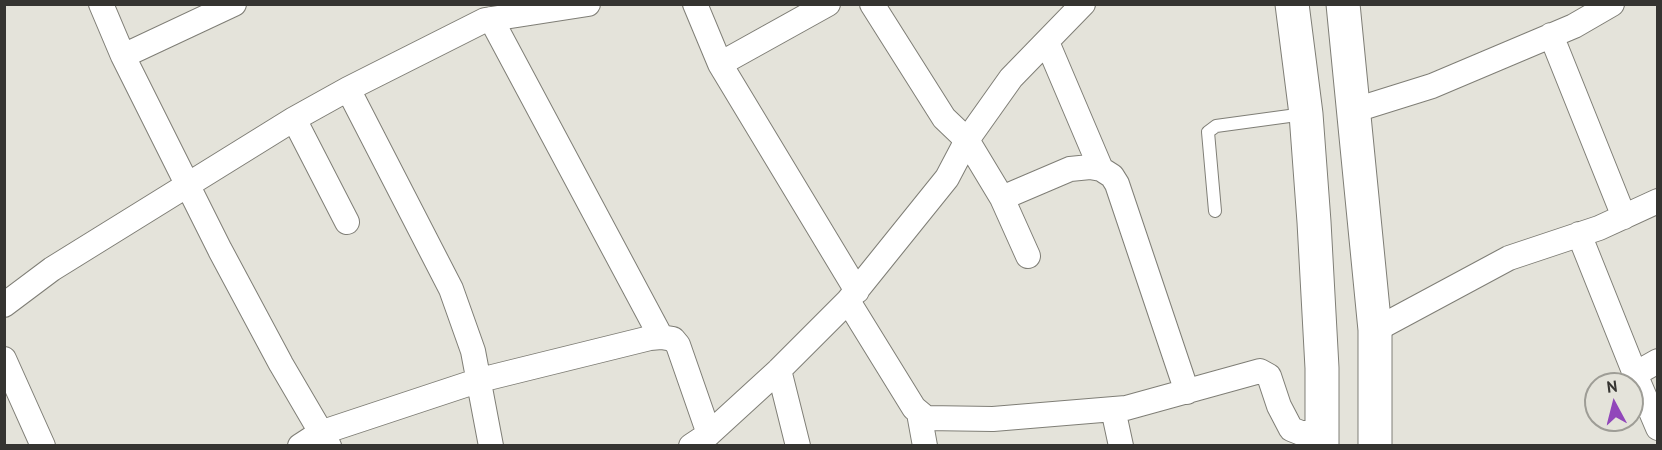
<!DOCTYPE html>
<style>
body{margin:0}
#map{position:relative;width:1662px;height:450px;overflow:hidden;background:#e4e3da;font-family:"PT Sans",sans-serif}
canvas{display:block}
.frame{position:absolute;inset:0;border:6px solid #353431;pointer-events:none}
.north{position:absolute;left:1584px;top:372px;width:60px;height:60px;box-sizing:border-box;background:#e4e3da;border:2px solid #9e9d96;border-radius:50%;rotate:353deg;font-size:16px;font-weight:700;line-height:24px;text-align:center;color:#353431}
.north::after{content:'';display:block;margin:auto;width:21px;height:27px;background:#9147ba;clip-path:polygon(50% 0,100% 100%,50% 72%,0 100%)}
</style>
<div id="map">
<canvas width="1662" height="450"></canvas>
<div class="frame"></div>
<div class="north">N</div>
</div>
<script>
const ctx = document.querySelector('canvas').getContext('2d');
ctx.lineJoin = 'round';
const shape = rows => new Path2D(rows.map(r => 'M' + r).join(''));
function trace(path, color, width, dash) { ctx.strokeStyle = color; ctx.lineWidth = width; ctx.lineCap = dash ? 'butt' : 'round'; ctx.setLineDash(dash || []); ctx.stroke(path); }
const service = shape([
 [1215,211,1208,132,1216,126,1304,114]
]);
const minor = shape([
 [101,4,123,56,220,250,281,364,329,446],
 [695,4,720,64,857,291],
 [872,4,944,118,967,140,1002,198,1070,169,1090,167,1101,169,1112,176,1117,184,1187,392],
 [491,19,661,337],
 [1551,35,1624,217],
 [1047,42,1101,169],
 [123,56,234,4],
 [720,64,828,4],
 [348,89,451,289,473,351,491,446],
 [1352,111,1432,86,1574,26,1612,4],
 [294,119,347,222],
 [1002,198,1028,256],
 [1579,234,1635,374],
 [848,301,914,408,926,418,993,419,1126,408,1260,371,1269,376,1279,406,1291,429,1301,433,1322,433],
 [4,305,52,269,294,119,348,89,485,20,588,4],
 [1375,330,1509,258,1599,228,1658,201],
 [4,359,43,446],
 [1658,361,1635,374,1658,428],
 [779,370,798,446],
 [1113,409,1121,446],
 [919,413,925,446],
 [300,446,320,433,480,380,650,338,661,337,673,339,678,345,709,434],
 [691,446,709,434,779,370,848,301,947,178,967,140,1011,78,1083,4]
]);
const primary = shape([
 [1292,4,1306,114,1314,222,1322,368,1322,446],
 [1343,4,1375,330,1375,446]
]);
trace(service, '#7f7e76', 14);
trace(minor, '#7f7e76', 26);
trace(primary, '#7f7e76', 35);
trace(service, '#fff', 12);
trace(minor, '#fff', 24);
trace(primary, '#fff', 33);
</script>
